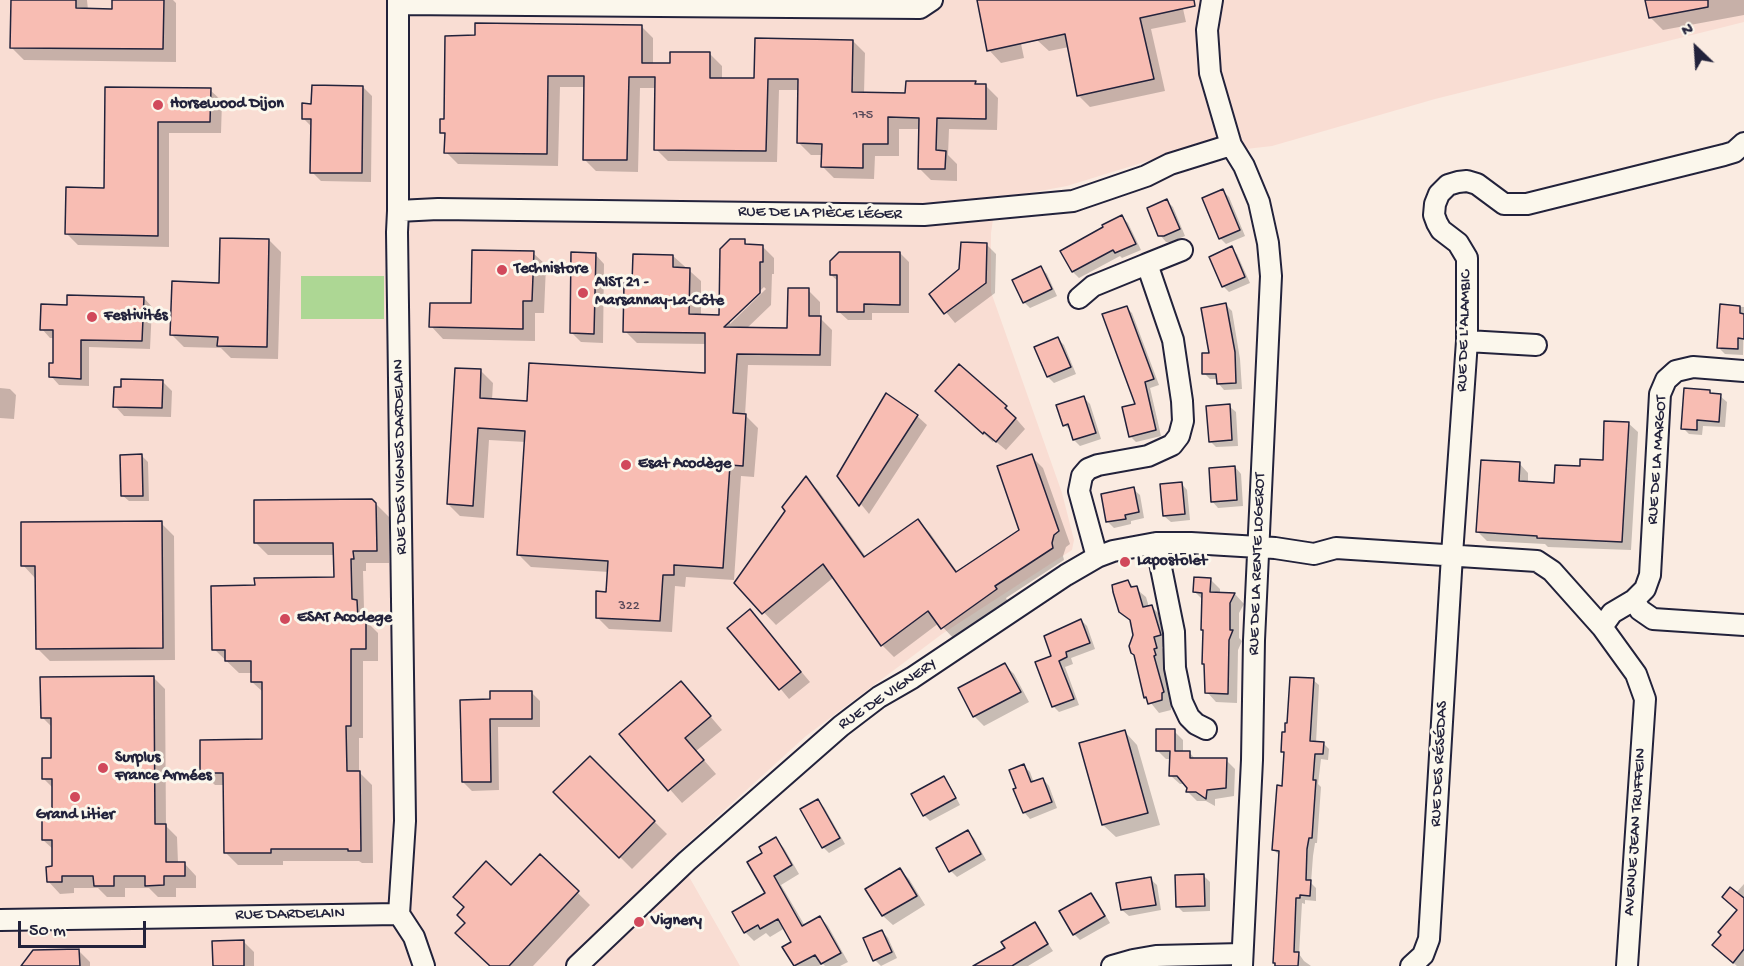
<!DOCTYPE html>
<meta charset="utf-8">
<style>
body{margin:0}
#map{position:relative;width:1744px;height:966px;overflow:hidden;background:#faebe1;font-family:"Gochi Hand",sans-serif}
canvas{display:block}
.north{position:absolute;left:1666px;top:18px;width:60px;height:60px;-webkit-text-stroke:4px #fbf7ec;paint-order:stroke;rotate:335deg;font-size:16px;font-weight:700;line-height:24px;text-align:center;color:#22223b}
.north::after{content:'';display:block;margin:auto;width:21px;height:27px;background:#22223b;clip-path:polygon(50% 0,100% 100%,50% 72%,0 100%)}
.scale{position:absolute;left:18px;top:921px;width:128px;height:27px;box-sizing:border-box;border:3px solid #22223b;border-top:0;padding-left:8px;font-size:18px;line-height:21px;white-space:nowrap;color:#22223b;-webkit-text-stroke:4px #fbf7ec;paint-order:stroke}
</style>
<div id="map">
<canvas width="1744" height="966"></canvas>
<div class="north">N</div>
<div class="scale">50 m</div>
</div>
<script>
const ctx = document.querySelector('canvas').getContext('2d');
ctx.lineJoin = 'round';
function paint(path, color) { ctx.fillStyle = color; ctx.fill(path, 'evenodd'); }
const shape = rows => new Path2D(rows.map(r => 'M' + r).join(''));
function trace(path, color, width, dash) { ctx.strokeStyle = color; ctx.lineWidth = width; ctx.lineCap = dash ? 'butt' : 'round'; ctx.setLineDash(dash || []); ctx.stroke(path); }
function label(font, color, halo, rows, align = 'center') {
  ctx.font = font + ' "Gochi Hand",sans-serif'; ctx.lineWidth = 6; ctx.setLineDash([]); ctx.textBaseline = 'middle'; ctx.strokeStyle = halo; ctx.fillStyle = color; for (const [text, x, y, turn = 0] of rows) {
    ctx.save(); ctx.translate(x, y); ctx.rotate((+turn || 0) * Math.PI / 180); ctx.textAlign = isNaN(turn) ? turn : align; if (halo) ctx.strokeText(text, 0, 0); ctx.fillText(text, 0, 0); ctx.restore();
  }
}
const built = shape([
 [0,0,1744,0,1744,22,1435,99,1272,146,1151,160,1067,186,996,199,991,233,991,292,1062,493,1074,540,1072,550,942,634,806,736,676,854,740,966,0,966]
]);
const green = shape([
 [301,276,384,276,384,319,301,319]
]);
const shadow = shape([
 [12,0,87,0,88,10,114,10,114,0,173,0,176,3,176,62,24,60,11,47],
 [986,0,1004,0,1014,10,1024,58,1001,63,989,50],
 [1030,0,1181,0,1186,22,1151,29,1165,91,1090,107,1079,96,1069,47,1049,51,1037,40],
 [1647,0,1744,0,1744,15,1663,30,1650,17],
 [641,26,653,38,653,64,671,65,710,54,722,66,722,79,756,80,853,41,865,53,864,94,907,95,975,83,977,85,986,86,998,98,997,130,949,129,948,155,957,164,957,181,931,180,919,168,920,129,899,129,899,156,875,156,874,179,834,178,822,166,823,155,811,155,799,143,799,90,779,90,777,162,668,161,656,149,656,88,640,88,638,172,596,171,584,159,585,87,560,87,558,166,458,164,446,152,446,136,442,132],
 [363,87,372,96,371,182,321,181,312,172,312,127,303,118,313,105],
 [107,89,210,90,222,101,221,133,169,133,169,247,78,245,66,233,106,189],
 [1223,191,1229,197,1245,236,1226,244,1220,238],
 [1167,201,1173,207,1185,236,1171,242,1166,242,1160,235],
 [1122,217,1128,223,1141,250,1122,258,1120,256,1079,278,1073,272,1062,251],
 [269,240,281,252,278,359,231,358,221,348,184,347,172,335,221,284],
 [744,241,749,246,762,246,774,258,774,274,772,274,771,305,746,329,789,330,808,290,820,302,820,318,832,330,831,366,748,365,745,415,758,428,754,477,741,476,734,580,686,577,685,587,675,586,672,632,609,629,597,617,608,593,609,572,531,567,519,555,526,442,489,440,484,518,460,516,448,504,481,371,493,383,492,400,528,402,706,375,707,344,637,343,625,331,634,284,673,256,701,281,701,316,720,317],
 [764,287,766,289,730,324,730,319],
 [986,244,996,254,995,293,955,323,931,294,961,270],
 [1231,248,1237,254,1250,283,1229,292,1223,286],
 [533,253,546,265,544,313,535,313,535,341,443,339,431,326,473,305],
 [900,253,909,262,909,313,872,313,872,320,848,320,838,311,839,282,831,275],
 [595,254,604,264,603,343,581,342,571,332],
 [1041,268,1047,274,1057,296,1030,308,1024,302],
 [144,298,152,307,150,349,89,347,89,386,59,385,51,376,55,365,55,338,50,338,42,329,69,306],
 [1226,305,1232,311,1240,359,1242,389,1224,390,1218,383,1218,379,1210,379,1204,373],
 [1721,306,1744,307,1743,355,1725,354,1719,348],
 [1126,307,1132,313,1159,385,1150,388,1161,436,1136,442,1130,436,1137,405],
 [1058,339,1064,345,1076,374,1054,383,1048,377],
 [162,381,172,391,171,417,124,416,115,406],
 [0,388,10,389,16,395,14,419,0,418],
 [1709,391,1713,395,1720,396,1727,402,1725,427,1703,426,1702,435,1689,434,1683,428],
 [1084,398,1090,404,1101,439,1080,446,1074,440,1072,431,1064,425],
 [946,400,1006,407,1025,429,1006,450,994,440,993,442],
 [1229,406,1236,412,1238,446,1216,447,1210,441],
 [917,416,927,425,869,514,838,476],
 [1628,423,1638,432,1631,550,1548,547,1545,544,1487,541,1478,532,1519,463,1528,473,1528,483,1556,485,1581,468,1605,462],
 [142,456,148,462,149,501,129,501,122,495],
 [1031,456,1043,468,1070,544,1066,547,1063,556,1064,560,1006,598,1008,602,955,640,939,623,894,657,882,645,834,577,776,625,736,583,787,511,806,479,818,490,866,557,918,521,930,533,958,573,1021,530],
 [1235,467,1241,474,1243,506,1218,508,1212,501],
 [1181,483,1187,490,1190,520,1171,522,1164,516],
 [1133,489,1140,495,1144,518,1131,521,1131,524,1114,528,1108,522],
 [372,500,389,517,389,563,366,563,366,571,363,571,364,609,370,614,370,625,378,633,378,661,363,661,363,738,359,738,359,772,372,785,373,863,362,863,359,861,283,861,283,865,238,865,226,853,225,785,215,785,202,772,263,741,263,692,252,682,253,673,239,673,214,649,256,587,336,579,335,555,268,555,255,542],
 [161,523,174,536,175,660,50,661,37,648,35,578,23,565],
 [1210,579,1220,589,1220,594,1235,594,1244,604,1239,613,1239,638,1242,641,1238,650,1237,703,1216,702,1207,692,1205,632,1202,630,1203,600,1195,592],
 [1128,582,1146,597,1149,607,1151,606,1161,616,1170,645,1162,647,1166,657,1163,658,1165,664,1163,665,1173,702,1171,703,1171,710,1159,713,1146,697,1140,678,1132,622,1120,611],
 [1081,620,1087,626,1095,649,1071,658,1073,664,1065,667,1079,705,1059,712,1053,706,1052,657],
 [759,621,810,682,789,699,730,628],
 [1005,665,1014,674,1029,702,984,726,974,716],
 [153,677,165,689,166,826,177,837,178,863,184,863,196,876,196,888,176,888,176,897,158,897,149,888,125,888,125,897,107,897,98,888,74,888,74,893,60,894,48,881,54,868,54,850,43,840,53,821,53,788,43,778,53,760,53,728,42,717],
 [1313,680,1319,685,1316,743,1323,743,1329,749,1328,760,1321,759,1318,784,1321,787,1317,843,1315,843,1313,856,1311,883,1316,888,1316,901,1305,900,1305,904,1302,903,1299,954,1304,961,1311,966,1274,966,1280,856,1274,850,1283,787,1285,754,1283,752,1286,734],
 [531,692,540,701,540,727,498,727,499,790,472,791,463,782,491,701],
 [693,696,722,730,696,751,716,774,682,803,621,734],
 [1174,731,1183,740,1183,752,1189,752,1196,760,1226,760,1235,769,1234,796,1215,799,1215,806,1206,801,1197,801,1188,792,1186,784,1180,784,1171,776,1171,759,1166,759,1157,750],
 [1125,732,1137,745,1160,825,1116,837,1103,825,1081,744],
 [590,758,667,834,632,869,555,792],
 [1024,766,1030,772,1034,783,1043,779,1049,786,1057,808,1030,819,1024,812,1018,789],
 [943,778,949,784,960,805,930,821,924,815],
 [818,801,824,807,845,844,829,853,823,847],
 [968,832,974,838,986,860,957,877,951,871],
 [776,839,784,848,799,874,781,885,805,926,820,917,828,926,848,962,840,966,825,966,823,964,819,966,795,966,785,947,793,943,785,928,770,937,766,933,754,941,746,933,765,922,763,920,745,930,745,932,734,912,767,893,764,853],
 [540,856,590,905,533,966,492,966,466,923,511,887],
 [900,870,909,879,925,905,893,925,883,916,867,889],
 [1204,876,1210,882,1210,911,1183,912,1177,906],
 [1150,879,1157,885,1161,910,1129,916,1122,910],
 [1744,884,1744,966,1737,966,1722,953,1739,910,1736,893],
 [1091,895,1097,901,1110,923,1080,940,1074,934],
 [1035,924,1053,951,1028,966,976,966,1007,949],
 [882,931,888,938,897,958,881,966,875,960],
 [243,941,254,952,254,966,214,966],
 [79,951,90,962,90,966,25,966]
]);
const building = shape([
 [11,0,76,0,76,8,112,9,112,0,164,0,163,49,10,48,11,0],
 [977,0,1194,0,1195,6,1140,18,1154,79,1077,96,1065,34,987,51,977,0],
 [1645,0,1708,0,1708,7,1649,18,1645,0],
 [475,23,642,25,642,63,670,63,670,52,710,52,710,78,754,78,755,38,853,40,852,92,905,93,906,81,976,81,975,84,986,84,986,119,937,118,936,150,946,151,945,169,918,169,919,118,888,117,888,144,863,144,863,168,821,167,822,144,797,143,798,79,768,79,766,151,654,150,655,77,629,77,627,160,583,160,584,76,548,76,547,154,444,153,445,133,440,133,440,119,444,119,445,36,475,35,475,23],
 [312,85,363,86,362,173,310,173,311,119,302,119,302,103,311,104,312,85],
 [105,87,211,88,210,122,158,122,158,236,65,234,66,187,104,188,105,87],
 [1223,189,1240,230,1219,239,1202,198,1223,189],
 [1167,199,1180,229,1164,236,1158,236,1147,208,1167,199],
 [1122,215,1136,244,1115,253,1113,250,1072,272,1060,251,1103,227,1102,225,1122,215],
 [220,238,269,239,267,347,217,346,218,337,170,335,172,281,219,283,220,238],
 [730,239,745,239,745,244,763,245,763,262,760,262,760,293,724,327,787,328,788,288,809,288,809,316,821,316,820,355,737,354,733,413,746,414,743,466,730,465,723,568,674,565,674,575,663,575,660,621,596,618,596,591,606,592,608,561,517,555,525,431,478,428,473,506,447,504,455,368,481,369,480,398,527,401,529,363,705,373,705,333,623,332,624,283,632,283,633,254,673,255,673,267,690,268,689,314,719,315,720,249,730,239],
 [961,242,987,243,986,283,944,314,929,294,959,269,961,242],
 [1232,246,1245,277,1222,287,1209,257,1232,246],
 [472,250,534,251,532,301,523,301,523,329,429,327,430,303,471,303,472,250],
 [571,252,596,253,594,334,570,333,571,252],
 [839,252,900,252,900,305,864,304,864,312,837,312,837,275,830,275,830,261,839,252],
 [1041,266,1052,289,1023,303,1012,280,1041,266],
 [67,295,144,297,142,341,81,340,81,379,49,377,49,363,53,363,53,330,40,330,41,304,67,305,67,295],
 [1226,303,1235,352,1236,383,1217,384,1216,374,1202,374,1202,353,1209,353,1201,308,1226,303],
 [1720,304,1740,306,1740,313,1744,314,1744,339,1738,338,1738,349,1717,348,1720,304],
 [1127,306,1154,379,1145,382,1156,430,1129,437,1122,407,1135,404,1102,314,1127,306],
 [1058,337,1071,367,1047,377,1034,347,1058,337],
 [959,364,1007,406,1005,408,1016,418,996,442,984,432,983,434,935,391,959,364],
 [121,379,163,380,162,408,113,407,114,387,121,387,121,379],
 [1684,388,1710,390,1710,393,1721,394,1719,422,1697,420,1697,430,1681,429,1684,388],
 [886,393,918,415,859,506,837,476,886,393],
 [1084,396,1096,433,1073,440,1068,424,1063,426,1056,405,1084,396],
 [1230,404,1232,440,1209,442,1206,406,1230,404],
 [1604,421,1629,422,1622,542,1537,538,1537,536,1476,532,1481,460,1520,462,1519,481,1554,483,1555,465,1580,466,1580,459,1603,460,1604,421],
 [142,454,143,496,121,496,120,455,142,454],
 [1032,454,1059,531,1054,535,1052,543,1053,548,995,586,997,589,941,629,928,611,881,646,823,564,762,614,734,583,785,511,782,507,806,476,864,557,918,519,956,572,1019,530,997,466,1032,454],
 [1235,466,1237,500,1211,502,1209,468,1235,466],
 [1182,482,1185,514,1163,516,1160,484,1182,482],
 [1134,487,1139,512,1125,515,1126,519,1106,522,1101,494,1134,487],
 [372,499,376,503,377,551,353,551,354,559,351,559,352,599,357,600,358,619,366,619,366,649,351,649,351,726,346,726,347,771,360,771,361,851,348,851,348,849,271,849,271,853,224,853,223,773,200,773,200,740,262,739,262,682,251,682,251,661,225,661,225,650,212,650,211,586,255,585,254,578,334,577,333,543,254,543,254,500,372,499],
 [162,521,163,648,36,649,35,566,21,566,21,522,162,521],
 [1194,577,1211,578,1210,592,1235,593,1230,603,1230,630,1233,630,1229,640,1228,694,1205,693,1204,664,1202,664,1203,630,1201,630,1202,593,1193,592,1194,577],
 [1128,580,1131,587,1137,586,1143,607,1152,605,1161,635,1154,637,1157,648,1154,649,1156,655,1154,656,1164,692,1162,693,1162,700,1148,704,1146,697,1144,698,1134,655,1131,653,1129,646,1133,635,1130,620,1119,612,1113,592,1112,585,1128,580],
 [750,609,801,672,779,690,727,628,750,609],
 [1081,619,1090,643,1066,652,1067,657,1059,661,1074,699,1052,707,1035,662,1051,656,1044,636,1081,619],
 [1005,663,1021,692,973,717,958,688,1005,663],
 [154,676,155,824,166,824,166,862,185,862,185,876,164,876,164,885,145,886,145,876,114,876,114,886,94,886,93,876,62,876,62,882,47,882,46,867,52,866,52,840,42,840,42,820,52,820,52,779,42,779,42,758,51,758,51,718,41,718,40,677,154,676],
 [1290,677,1314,678,1310,741,1324,742,1323,754,1315,754,1313,780,1316,780,1312,838,1309,838,1307,849,1306,880,1311,880,1310,896,1300,895,1300,898,1296,898,1294,952,1299,952,1298,966,1275,966,1275,963,1273,963,1279,851,1272,850,1277,785,1282,786,1284,752,1281,752,1282,732,1285,732,1285,723,1287,723,1290,677],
 [681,681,711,716,685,738,704,760,668,791,619,734,681,681],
 [490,691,532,691,532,719,490,719,491,782,462,782,460,700,490,699,490,691],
 [1156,729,1175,729,1175,751,1190,751,1190,758,1227,758,1226,788,1207,790,1206,799,1196,792,1186,792,1187,788,1177,776,1169,776,1170,751,1156,751,1156,729],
 [1125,730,1148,813,1102,825,1079,743,1125,730],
 [590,756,655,821,619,858,553,792,590,756],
 [1024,764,1031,782,1043,778,1052,802,1023,813,1013,789,1016,788,1009,770,1024,764],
 [944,776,956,798,923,816,911,794,944,776],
 [818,799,840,838,822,848,800,809,818,799],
 [968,830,981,854,949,872,936,848,968,830],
 [776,837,792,865,774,876,802,926,820,916,841,953,821,964,815,955,794,966,782,947,791,942,778,919,760,929,758,925,744,933,732,912,765,893,747,862,762,853,759,847,776,837],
 [540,854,579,891,509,966,490,966,455,933,465,923,457,915,464,907,453,897,486,861,511,885,540,854],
 [900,868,917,896,882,916,865,889,900,868],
 [1204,874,1205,906,1176,907,1175,875,1204,874],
 [1151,877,1156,905,1121,910,1116,883,1151,877],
 [1730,887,1744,898,1744,949,1733,963,1712,945,1721,935,1718,932,1737,910,1722,897,1730,887],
 [1091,893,1105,916,1073,935,1059,911,1091,893],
 [1035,922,1048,944,1012,966,973,966,1005,948,1001,942,1035,922],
 [882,930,892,952,873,961,863,938,882,930],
 [244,940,244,966,213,966,212,941,244,940],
 [79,949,80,966,21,966,33,950,79,949]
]);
const street = shape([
 [398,0,398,211,397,232,405,821,399,914],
 [1212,0,1207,30,1210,73,1231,145,1244,166,1259,202,1268,243,1271,276,1254,640,1252,760,1242,966],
 [398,4,920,8,932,0],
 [398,211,438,209,924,215,1073,201,1146,176,1170,164,1231,145],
 [1147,264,1182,250],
 [1079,298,1093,286,1147,264,1173,340,1182,401,1183,421,1179,436,1172,445,1148,456,1098,465,1088,469,1082,476,1079,491,1097,557],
 [1467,341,1536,345],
 [1156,543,1174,632,1175,668,1182,702,1189,717,1196,724,1206,729],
 [1634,600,1640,610,1653,619,1744,625],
 [399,914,414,937,424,966],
 [0,920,399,914],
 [577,966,687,861,841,726,879,697,912,678,1066,575,1097,557,1113,551,1156,543,1191,543,1275,548,1314,554,1336,548,1537,561,1552,571,1602,627],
 [1112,966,1133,960,1156,956,1242,954],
 [1411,966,1423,955,1429,939,1452,555,1467,341,1467,258,1458,243,1441,230,1437,223,1434,215,1435,204,1439,194,1448,185,1458,182,1467,181,1477,184,1504,204,1527,204,1724,155,1734,152,1744,143],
 [1627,966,1645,699,1636,674,1602,627,1612,613,1634,600,1645,589,1650,575,1660,394,1666,380,1676,371,1693,367,1744,371]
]);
const markers = [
 [158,105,6,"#d1495b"],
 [502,270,6,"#d1495b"],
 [583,293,6,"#d1495b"],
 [92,317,6,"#d1495b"],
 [626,465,6,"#d1495b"],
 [1125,562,6,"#d1495b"],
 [285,619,6,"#d1495b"],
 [103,768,6,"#d1495b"],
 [75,797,6,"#d1495b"],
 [639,922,6,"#d1495b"]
];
const numberNames = [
 ["175",863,116],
 ["322",629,607]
];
const poiNames = [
 ["Horsewood Dijon",170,105],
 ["Technistore",514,270],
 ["AIST 21 -",595,284],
 ["Marsannay-La-Côte",595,302],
 ["Festivités",104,317],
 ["Esat Acodège",638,465],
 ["Lapostolet",1137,562],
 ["ESAT Acodege",297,619],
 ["Surplus",115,759],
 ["France Armées",115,777],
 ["Grand Litier",75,816,"center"],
 ["Vignery",651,922]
];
const streetNames = [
 ["RUE DE LA PIÈCE LÉGER",820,214,1],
 ["RUE DE L'ALAMBIC",1465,331,-88],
 ["RUE DES VIGNES DARDELAIN",401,457,-91],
 ["RUE DE LA MARGOT",1658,460,-86],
 ["RUE DE LA RENTE LOGEROT",1258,564,-88],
 ["RUE DE VIGNERY",888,695,-34],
 ["RUE DES RÉSÉDAS",1440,764,-87],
 ["AVENUE JEAN TRUFFEIN",1636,832,-86],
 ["RUE DARDELAIN",290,915,-1]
];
paint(built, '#f9ddd3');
paint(green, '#add794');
paint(shadow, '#0003');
paint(building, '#f8bdb3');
trace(building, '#22223b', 1.5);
trace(street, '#22223b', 24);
trace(street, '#fbf7ec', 20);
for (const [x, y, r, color] of markers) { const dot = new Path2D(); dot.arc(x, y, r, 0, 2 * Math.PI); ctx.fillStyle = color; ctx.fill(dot); trace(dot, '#fbf7ec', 2); }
label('14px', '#584959', null, numberNames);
label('bold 16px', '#22223b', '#fbf7ec', poiNames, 'left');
label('16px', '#22223b', '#fbf7ec', streetNames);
</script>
